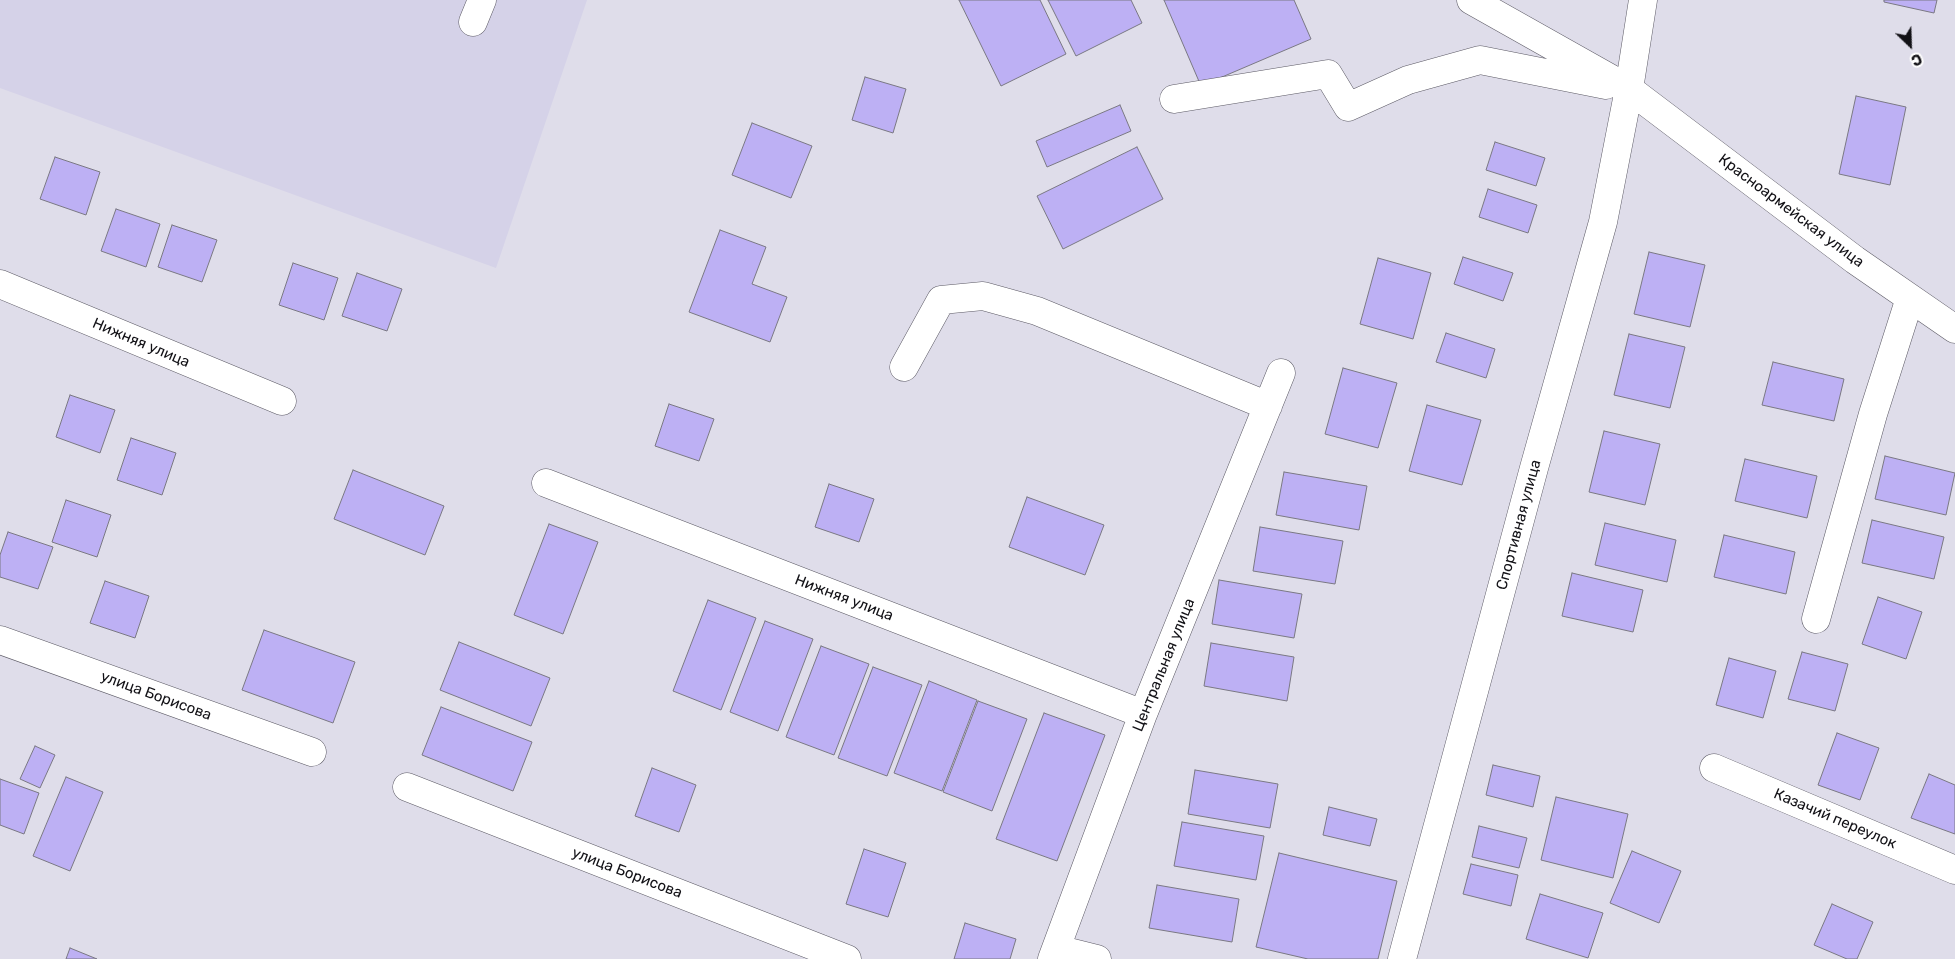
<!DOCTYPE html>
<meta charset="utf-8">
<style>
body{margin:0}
#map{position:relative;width:1955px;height:959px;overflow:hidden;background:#dfddea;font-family:Rubik,sans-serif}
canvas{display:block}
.north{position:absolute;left:1885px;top:20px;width:50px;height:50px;-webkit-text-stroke:4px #fff;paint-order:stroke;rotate:156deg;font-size:14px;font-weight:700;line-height:20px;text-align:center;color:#121116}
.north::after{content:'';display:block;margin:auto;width:18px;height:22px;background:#121116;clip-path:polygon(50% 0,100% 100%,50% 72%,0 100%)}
</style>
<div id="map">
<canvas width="1955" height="959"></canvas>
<div class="north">С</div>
</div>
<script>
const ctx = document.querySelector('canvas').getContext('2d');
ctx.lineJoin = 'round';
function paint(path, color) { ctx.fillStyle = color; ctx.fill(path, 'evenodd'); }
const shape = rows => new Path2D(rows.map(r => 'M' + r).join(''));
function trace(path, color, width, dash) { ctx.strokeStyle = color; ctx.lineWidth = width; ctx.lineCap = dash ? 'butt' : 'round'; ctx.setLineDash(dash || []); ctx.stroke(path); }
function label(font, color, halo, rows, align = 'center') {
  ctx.font = font + ' Rubik,sans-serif'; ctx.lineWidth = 4; ctx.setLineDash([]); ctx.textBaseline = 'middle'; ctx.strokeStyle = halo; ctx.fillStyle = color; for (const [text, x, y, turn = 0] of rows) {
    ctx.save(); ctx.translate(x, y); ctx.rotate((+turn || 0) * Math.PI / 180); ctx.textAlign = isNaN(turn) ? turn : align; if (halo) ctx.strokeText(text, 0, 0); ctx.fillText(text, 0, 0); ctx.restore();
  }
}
const industrial = shape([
 [0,0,587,0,496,268,0,88]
]);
const building = shape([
 [959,0,1040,0,1066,54,1001,86,959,0],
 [1048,0,1131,0,1142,23,1076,56,1048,0],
 [1164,0,1294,0,1311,39,1201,86,1164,0],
 [1884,0,1937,0,1934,13,1884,2,1884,0],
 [865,77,906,89,893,133,852,120,865,77],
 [1856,96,1906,107,1890,185,1839,174,1856,96],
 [1120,105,1131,131,1047,167,1036,141,1120,105],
 [752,123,812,146,791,198,732,175,752,123],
 [1495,142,1545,158,1536,186,1486,170,1495,142],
 [1137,147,1163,199,1063,249,1037,196,1137,147],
 [55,157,100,172,86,215,40,199,55,157],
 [1488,189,1537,205,1528,233,1479,217,1488,189],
 [116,209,160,224,146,267,101,251,116,209],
 [172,225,217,240,202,282,158,267,172,225],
 [720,230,766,247,752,284,787,297,770,342,689,312,720,230],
 [1649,252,1705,265,1690,327,1634,314,1649,252],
 [1463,257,1513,273,1503,301,1454,284,1463,257],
 [1378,258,1431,273,1413,339,1360,324,1378,258],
 [293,263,338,278,324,320,279,305,293,263],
 [357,273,402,289,387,331,342,316,357,273],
 [1446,333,1495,349,1486,378,1436,362,1446,333],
 [1629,334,1685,347,1670,408,1614,395,1629,334],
 [1773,362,1844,379,1834,421,1762,405,1773,362],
 [1343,368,1397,383,1378,448,1325,434,1343,368],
 [70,395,115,410,100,453,56,437,70,395],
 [669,404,714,419,699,461,655,446,669,404],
 [1427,405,1481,420,1462,485,1409,471,1427,405],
 [1604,431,1660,444,1645,505,1589,492,1604,431],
 [131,438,176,453,162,495,117,480,131,438],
 [1885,456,1955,473,1946,515,1875,499,1885,456],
 [1745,459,1817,476,1807,518,1735,501,1745,459],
 [353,470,444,506,425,555,334,519,353,470],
 [1284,472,1367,486,1359,530,1276,515,1284,472],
 [829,484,874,499,859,542,815,527,829,484],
 [1027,497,1104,525,1085,575,1009,547,1027,497],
 [66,500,111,515,97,557,52,542,66,500],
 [1872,520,1944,537,1934,579,1862,563,1872,520],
 [1605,523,1676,540,1667,582,1595,565,1605,523],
 [549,524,598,542,563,634,514,615,549,524],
 [1260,527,1343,541,1335,584,1253,571,1260,527],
 [8,532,53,547,38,589,0,577,0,555,8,532],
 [1724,535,1795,552,1786,594,1714,577,1724,535],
 [1572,573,1643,590,1633,632,1562,616,1572,573],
 [1219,580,1302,594,1294,638,1212,624,1219,580],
 [105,581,149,596,135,638,90,623,105,581],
 [1878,597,1922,612,1906,659,1862,644,1878,597],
 [708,600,756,618,721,710,673,691,708,600],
 [765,621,813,639,778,731,730,712,765,621],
 [264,630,355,662,333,723,242,690,264,630],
 [459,642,550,678,531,726,440,690,459,642],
 [1211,643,1294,657,1287,701,1204,686,1211,643],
 [821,646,869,664,834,755,786,737,821,646],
 [1802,652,1848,664,1835,711,1788,699,1802,652],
 [1729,658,1776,671,1763,718,1716,705,1729,658],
 [873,667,922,685,887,776,838,758,873,667],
 [929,681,977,700,942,791,894,773,929,681],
 [978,701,1027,719,992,811,943,792,978,701],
 [441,707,532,742,513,791,422,755,441,707],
 [1044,713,1105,735,1057,861,996,839,1044,713],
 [1837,733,1879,748,1860,800,1818,785,1837,733],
 [35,746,55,755,40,788,20,779,35,746],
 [1493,765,1540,776,1533,807,1486,795,1493,765],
 [652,768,696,785,679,832,635,816,652,768],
 [1195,770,1278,784,1270,828,1188,814,1195,770],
 [1929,774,1955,785,1955,834,1911,818,1929,774],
 [66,777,103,792,70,871,33,856,66,777],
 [0,779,39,793,24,834,0,825,0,779],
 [1556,797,1628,814,1613,878,1541,860,1556,797],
 [1329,807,1377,819,1370,846,1323,835,1329,807],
 [1182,822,1264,836,1256,880,1174,866,1182,822],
 [1479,826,1527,838,1519,868,1472,857,1479,826],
 [864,849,906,863,888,917,846,904,864,849],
 [1632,851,1681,871,1659,923,1610,903,1632,851],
 [1279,853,1397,881,1378,959,1308,959,1256,947,1279,853],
 [1471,864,1518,875,1511,906,1463,894,1471,864],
 [1157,885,1239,899,1232,942,1149,928,1157,885],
 [1540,894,1603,913,1588,958,1526,939,1540,894],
 [1832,904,1873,922,1857,959,1847,959,1814,945,1832,904],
 [965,923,1016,939,1010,959,954,959,965,923],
 [70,948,97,959,66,959,70,948]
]);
const minor = shape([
 [1471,0,1629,89,1855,260,1955,329],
 [473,22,482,0],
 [1174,99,1328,74,1348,107,1408,80,1480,60,1606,85],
 [0,284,282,401],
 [904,367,941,300,983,296,1037,311,1268,406],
 [546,483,1143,714],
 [1816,619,1873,414,1910,298],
 [0,640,312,752],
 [1714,768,1955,870],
 [407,787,847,959],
 [1057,949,1097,959],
 [1052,959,1143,714,1281,373],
 [1402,959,1534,468,1603,222,1629,89,1643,0]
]);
const streetNames = [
 ["Красноармейская улица",1791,211,37],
 ["Нижняя улица",141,343,23],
 ["Спортивная улица",1519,525,-75],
 ["Нижняя улица",844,598,21],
 ["Центральная улица",1164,665,-68],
 ["улица Борисова",156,696,20],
 ["Казачий переулок",1835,819,23],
 ["улица Борисова",627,873,21]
];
paint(industrial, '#d5d2e8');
paint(building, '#bdb0f4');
trace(building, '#7a7883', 1);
trace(minor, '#5c5a65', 29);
trace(minor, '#fff', 28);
label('15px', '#121116', '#fff', streetNames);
</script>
